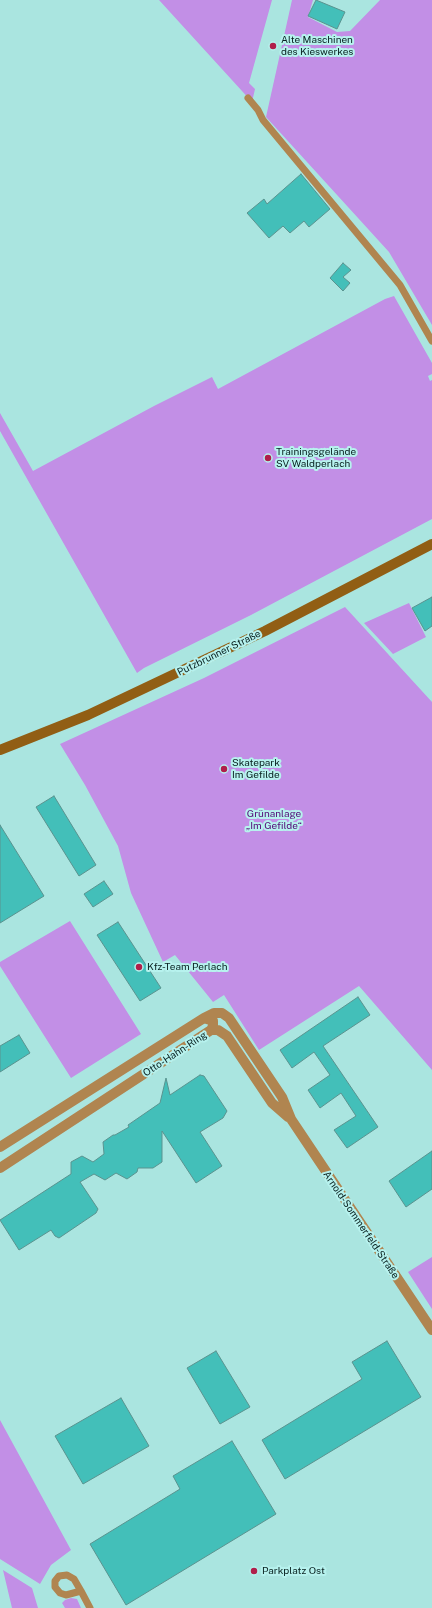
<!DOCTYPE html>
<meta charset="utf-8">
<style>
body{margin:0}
canvas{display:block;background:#aae5e0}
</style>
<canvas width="432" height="1608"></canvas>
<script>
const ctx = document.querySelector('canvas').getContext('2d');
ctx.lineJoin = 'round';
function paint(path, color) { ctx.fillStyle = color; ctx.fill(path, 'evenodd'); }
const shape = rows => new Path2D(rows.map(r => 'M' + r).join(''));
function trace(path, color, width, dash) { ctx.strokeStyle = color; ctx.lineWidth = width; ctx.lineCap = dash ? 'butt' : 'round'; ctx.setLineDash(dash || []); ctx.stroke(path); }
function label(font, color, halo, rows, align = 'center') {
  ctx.font = font + ' "Public Sans",sans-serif'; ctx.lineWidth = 4; ctx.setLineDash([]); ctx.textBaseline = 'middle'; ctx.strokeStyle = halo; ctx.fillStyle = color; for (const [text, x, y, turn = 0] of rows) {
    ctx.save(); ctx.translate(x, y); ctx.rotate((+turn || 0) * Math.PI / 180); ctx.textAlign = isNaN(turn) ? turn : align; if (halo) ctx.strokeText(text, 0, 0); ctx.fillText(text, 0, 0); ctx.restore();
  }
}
const green = shape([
 [159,0,272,0,249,83,255,89,252,102],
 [292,0,313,0,308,17,337,32,350,31,380,0,432,0,432,325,389,252,266,117],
 [394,296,432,363,432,374,428,376,430,381,432,380,432,519,251,615,144,668,137,673,0,431,0,413,33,471,154,406,212,377,218,389,385,299],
 [409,603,426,637,393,654,364,623],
 [345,607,432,702,432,1070,359,986,259,1050,224,995,213,1002,175,955,163,962,131,893,118,846,85,785,60,744,204,678],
 [70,921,141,1034,71,1078,0,966,0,962],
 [432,1257,432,1309,408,1272],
 [0,1420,71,1550,51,1565,40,1584,0,1559],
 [3,1570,32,1588,38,1608,12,1608],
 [71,1598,77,1599,81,1608,65,1608,62,1603,65,1600]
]);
const building = shape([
 [316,0,345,12,337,29,308,16,316,0],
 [301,174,330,209,309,227,304,221,290,233,283,226,269,238,247,213,264,199,267,204,301,174],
 [343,263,351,270,343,277,350,283,343,291,330,278,343,263],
 [432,597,432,626,425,631,412,608,432,597],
 [54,796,96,865,79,876,36,807,54,796],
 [0,825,44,896,0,923,0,825],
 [104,881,113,894,93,907,84,894,104,881],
 [118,922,161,988,140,1001,97,935,118,922],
 [358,997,370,1015,323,1046,378,1127,347,1148,334,1130,356,1116,341,1093,320,1108,308,1090,330,1075,314,1052,292,1068,280,1050,358,997],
 [19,1035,30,1053,0,1072,0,1046,19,1035],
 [200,1075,204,1076,227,1111,223,1118,200,1132,222,1166,196,1183,162,1131,162,1162,153,1168,138,1168,137,1172,127,1179,116,1173,105,1180,94,1174,80,1182,98,1209,96,1213,59,1238,55,1236,51,1230,19,1250,0,1220,71,1174,71,1162,82,1156,93,1162,104,1154,103,1142,113,1135,115,1135,129,1127,128,1125,160,1103,166,1078,170,1095,200,1075],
 [432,1151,432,1189,406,1207,389,1181,432,1151],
 [387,1341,421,1397,285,1479,262,1440,362,1379,352,1362,387,1341],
 [216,1351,250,1407,220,1424,187,1368,216,1351],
 [121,1398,149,1446,83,1484,55,1436,121,1398],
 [232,1441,276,1514,126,1605,90,1544,180,1489,173,1476,232,1441]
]);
const service = shape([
 [248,98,258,110,263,120,400,285,432,341],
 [81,1591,66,1595,60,1593,55,1587,55,1581,59,1576,67,1575,74,1579,81,1591,90,1608]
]);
const minor = shape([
 [211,1030,218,1030,227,1036,272,1103,288,1117],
 [0,1147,204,1018,214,1013,222,1013,229,1018,237,1030,282,1097,291,1119,432,1330],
 [0,1168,211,1030,213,1026,213,1021,204,1018]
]);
const secondary = shape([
 [0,750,88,715,145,688,265,631,432,544]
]);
const markers = [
 [273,46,4,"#b01e4a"],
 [268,458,4,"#b01e4a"],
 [224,769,4,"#b01e4a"],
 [139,967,4,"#b01e4a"],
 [254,1571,4,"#b01e4a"]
];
const poiNames = [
 ["Alte Maschinen",281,40],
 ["des Kieswerkes",281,52],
 ["Trainingsgelände",276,452],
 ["SV Waldperlach",276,464],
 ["Skatepark",232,763],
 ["Im Gefilde",232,775],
 ["Kfz-Team Perlach",147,967],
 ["Parkplatz Ost",262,1571]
];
const streetNames = [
 ["Putzbrunner Straße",219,653,-26],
 ["Otto-Hahn-Ring",175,1054,-33],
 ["Arnold-Sommerfeld-Straße",361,1225,56]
];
const parkNames = [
 ["Grünanlage",274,814],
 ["„Im Gefilde“",274,826]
];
paint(green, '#c28fe6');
paint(building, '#43bfb9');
trace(building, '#5a938f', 1);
trace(service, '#b08550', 7);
trace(minor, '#b08550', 10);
trace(secondary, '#915e14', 10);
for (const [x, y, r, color] of markers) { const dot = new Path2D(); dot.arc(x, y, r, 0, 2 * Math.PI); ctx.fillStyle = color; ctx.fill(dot); trace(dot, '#b7f2ee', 1.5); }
label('10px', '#08201f', '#b7f2ee', poiNames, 'left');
label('10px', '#08201f', '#b7f2ee', streetNames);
label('10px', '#520775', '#b7f2ee', parkNames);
</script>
